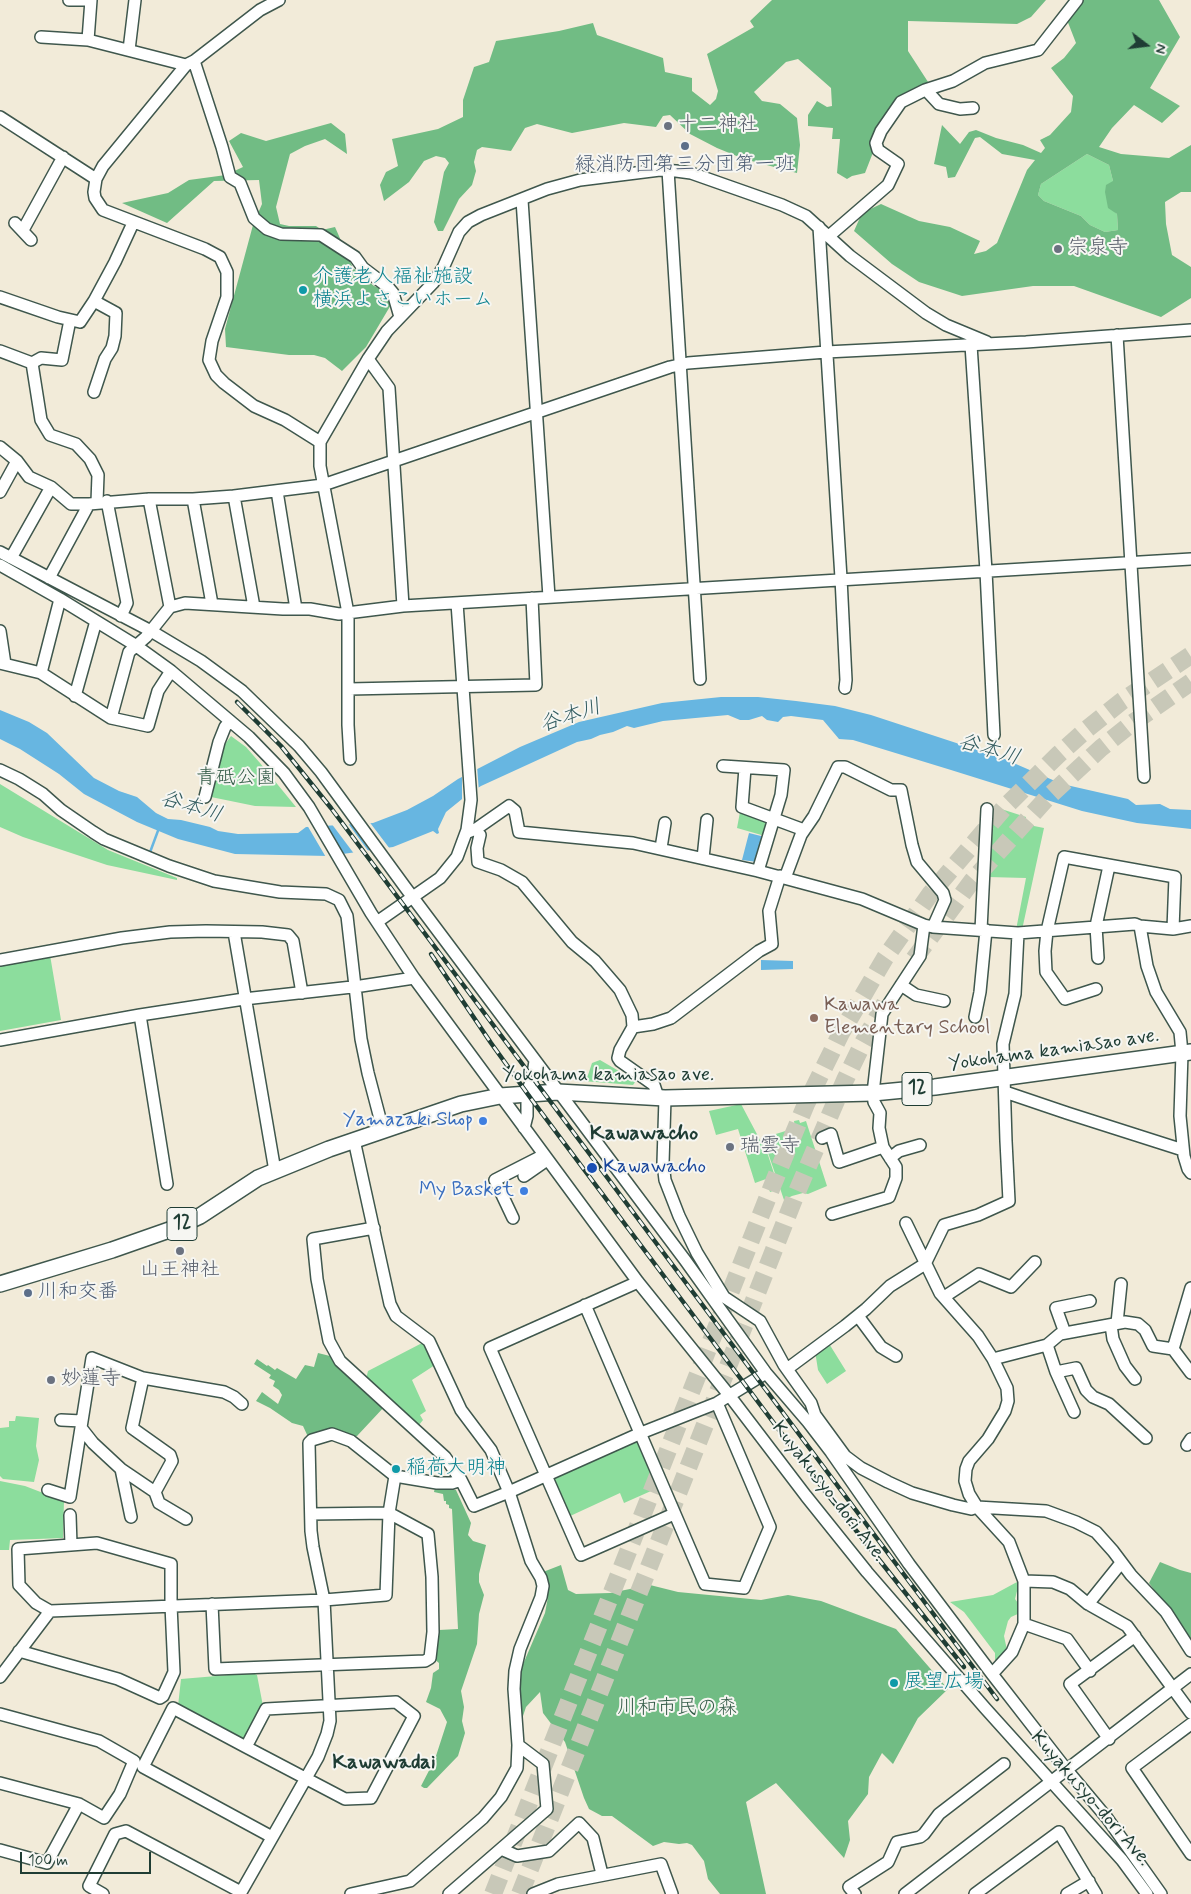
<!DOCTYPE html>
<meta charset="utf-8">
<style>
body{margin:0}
#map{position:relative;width:1191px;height:1894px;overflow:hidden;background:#f2ebd9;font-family:Mynerve,sans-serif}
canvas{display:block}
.north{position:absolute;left:1121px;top:20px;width:50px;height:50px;-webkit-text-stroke:4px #f6f6f2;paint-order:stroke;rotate:105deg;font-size:14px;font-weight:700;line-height:20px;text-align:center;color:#1f3d34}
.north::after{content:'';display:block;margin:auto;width:18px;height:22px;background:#1f3d34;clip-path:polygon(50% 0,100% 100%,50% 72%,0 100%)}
.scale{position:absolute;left:20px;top:1852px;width:131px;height:22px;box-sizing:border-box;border:2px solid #1f3d34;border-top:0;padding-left:6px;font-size:15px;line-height:18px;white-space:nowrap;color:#1f3d34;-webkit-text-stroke:4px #f6f6f2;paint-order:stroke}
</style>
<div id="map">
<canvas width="1191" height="1894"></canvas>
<div class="north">N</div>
<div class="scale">100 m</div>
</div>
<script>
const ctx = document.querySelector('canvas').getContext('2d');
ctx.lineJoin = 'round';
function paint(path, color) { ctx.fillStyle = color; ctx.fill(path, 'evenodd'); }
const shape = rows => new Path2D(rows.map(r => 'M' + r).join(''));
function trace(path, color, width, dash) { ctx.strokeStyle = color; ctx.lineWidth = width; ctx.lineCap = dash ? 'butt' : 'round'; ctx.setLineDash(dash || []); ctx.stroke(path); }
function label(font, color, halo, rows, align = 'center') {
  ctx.font = font + ' Mynerve,"Klee One",sans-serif'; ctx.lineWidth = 4; ctx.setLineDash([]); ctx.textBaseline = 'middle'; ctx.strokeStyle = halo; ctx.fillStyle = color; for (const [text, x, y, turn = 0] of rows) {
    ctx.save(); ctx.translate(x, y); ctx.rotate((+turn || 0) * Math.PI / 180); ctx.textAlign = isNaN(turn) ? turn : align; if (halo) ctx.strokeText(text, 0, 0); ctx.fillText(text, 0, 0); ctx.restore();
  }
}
const green = shape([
 [1087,154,1109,165,1113,181,1114,211,1117,214,1118,230,1105,232,1090,225,1081,216,1044,201,1038,195,1041,184],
 [231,736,246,747,260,763,296,807,255,806,211,797,209,794,220,751],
 [0,784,108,850,177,878,177,880,107,865,23,837,0,827],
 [992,806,1026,817,1024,824,1044,828,1022,930,1016,930,1026,878,988,877,990,813],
 [740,812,768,820,765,836,737,828],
 [50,955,61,1020,0,1031,0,964],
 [600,1060,636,1081,633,1085,583,1081,588,1075,592,1063],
 [741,1104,768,1155,779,1189,770,1192,766,1179,755,1183,738,1129,716,1135,709,1111],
 [799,1120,800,1123,806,1121,827,1186,808,1194,803,1193,792,1196,784,1200,763,1138,795,1128,794,1121],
 [424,1342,435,1365,412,1380,426,1411,420,1415,423,1420,419,1425,370,1381,366,1379,368,1371],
 [828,1342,846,1371,827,1384,818,1370,815,1351],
 [16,1416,39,1418,36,1446,39,1460,34,1482,3,1479,0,1476,0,1428,9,1427,9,1421,15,1421],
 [637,1442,642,1444,660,1487,624,1503,620,1493,568,1517,553,1482,555,1476],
 [0,1481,25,1486,64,1501,63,1538,10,1540,9,1550,0,1550],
 [1017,1582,1018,1587,1015,1599,1021,1607,1020,1613,1011,1617,1008,1621,1004,1636,1007,1650,998,1662,995,1661,995,1653,964,1612,950,1602,993,1595],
 [252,1673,257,1675,263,1706,246,1738,237,1739,178,1706,181,1679]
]);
const forest = shape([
 [772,0,1046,0,1031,17,1017,24,908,21,908,51,930,85,879,128,872,155,865,173,852,176,847,179,837,173,840,139,832,139,833,128,808,126,808,115,817,101,827,107,832,106,831,88,798,59,786,62,754,92,762,101,780,104,797,118,800,145,797,173,744,159,717,148,690,134,670,115,663,116,656,127,624,123,572,133,537,124,525,128,511,151,482,147,477,150,474,162,476,171,472,185,459,199,443,231,438,231,434,222,444,172,449,163,445,158,436,156,424,161,409,182,384,201,380,185,386,172,398,166,392,139,438,129,463,117,463,100,474,67,489,62,496,41,559,31,593,23,597,35,663,58,665,72,692,78,692,91,710,105,716,99,718,91,707,54,754,27,750,21],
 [1080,0,1159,0,1180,37,1150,88,1180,106,1162,123,1134,105,1112,128,1099,147,1121,154,1169,158,1191,145,1191,192,1181,192,1165,202,1166,224,1172,255,1191,267,1191,298,1161,317,1074,286,1033,286,962,296,919,282,892,264,854,231,862,213,881,204,919,221,950,227,980,241,974,254,986,251,997,243,1027,170,1035,160,1002,154,980,137,975,138,955,177,948,178,946,167,934,164,942,125,960,144,969,132,976,130,996,138,1023,145,1041,153,1045,148,1040,140,1050,135,1071,112,1073,96,1051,68,1064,58,1076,43,1067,20],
 [1087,154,1109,165,1113,181,1106,185,1105,192,1108,208,1117,214,1118,230,1105,232,1090,225,1081,216,1044,201,1038,195,1041,184],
 [331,123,345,134,347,154,325,139,305,146,290,154,276,207,280,224,289,226,316,226,322,230,335,227,353,268,374,286,385,290,392,303,366,347,342,371,325,358,314,355,289,355,226,347,225,329,253,225,262,204,259,180,214,181,167,223,122,203,168,193,189,180,226,175,243,167,229,141,241,133,266,141],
 [318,1353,330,1356,385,1406,357,1436,309,1439,303,1426,292,1423,270,1408,256,1401,262,1392,278,1404,282,1395,279,1390,273,1386,275,1381,269,1378,271,1375,254,1364,257,1359,267,1366,268,1365,275,1370,277,1368,296,1379,305,1365,314,1367],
 [435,1487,452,1487,453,1490,456,1490,471,1523,468,1535,473,1541,486,1545,479,1574,479,1582,484,1595,479,1614,477,1644,461,1691,464,1707,462,1721,465,1733,458,1756,427,1788,424,1788,421,1786,435,1759,447,1722,440,1709,426,1702,431,1688,433,1673,439,1669,439,1663,434,1659,439,1630,458,1629,452,1509,449,1508,449,1505,446,1504,446,1501,444,1501,443,1494,434,1492],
 [1160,1562,1180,1570,1191,1573,1191,1639,1149,1583],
 [561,1565,568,1590,576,1594,610,1593,650,1585,678,1592,761,1600,788,1595,821,1601,896,1629,948,1689,918,1718,893,1764,882,1753,869,1777,868,1794,848,1821,850,1840,844,1858,776,1783,746,1802,766,1894,720,1894,708,1879,704,1861,692,1845,687,1843,679,1844,664,1842,653,1846,612,1816,602,1816,589,1809,584,1798,565,1742,543,1713,540,1692,526,1707,521,1722,518,1689,521,1669,545,1613,548,1597,543,1572]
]);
const water = shape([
 [721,697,758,697,796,701,835,706,871,715,1002,758,1062,784,1128,799,1136,805,1160,804,1170,809,1191,810,1191,829,1137,823,1082,811,951,770,853,740,839,739,823,720,791,716,783,717,778,722,767,720,762,716,749,720,740,720,728,715,663,721,634,728,627,726,613,732,600,735,591,739,577,742,481,786,467,795,446,812,438,829,439,833,437,834,433,831,393,847,328,856,235,854,178,839,137,822,84,794,59,774,20,749,0,739,0,710,29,722,47,733,94,778,119,791,137,797,156,813,168,819,181,820,210,827,218,831,238,834,298,833,306,827,373,823,407,810,433,796,458,779,520,747,579,722,662,703],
 [749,833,765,837,757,862,742,860],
 [761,960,793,961,793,969,761,970]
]);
const pier = shape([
 [477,766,479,792,462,802,462,774],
 [368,820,390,849,371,852,350,822],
 [347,822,369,852,355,855,331,823],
 [325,823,344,856,327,859,307,825]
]);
const stream = shape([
 [149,855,159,828]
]);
const highwayTunnel = shape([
 [914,959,972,881,1047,798,1101,748,1131,724,1191,682],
 [493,1894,773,1184,806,1104,841,1033,885,958,931,893,1004,808,1059,754,1087,729,1122,701,1191,655],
 [520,1894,796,1194,845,1080,863,1043,887,1000]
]);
const minor = shape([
 [69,0,91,0],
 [279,0,260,10,194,61,186,65,103,166,96,179,94,192,95,198,103,210,205,249,220,257,227,272,227,297,212,341,209,360,216,375,224,383,254,406,285,420,320,442,320,466,348,613,348,725,350,759],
 [41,37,88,40,186,65],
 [88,40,91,0],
 [129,50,135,0],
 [194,61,222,147,230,177,240,183,254,218,267,229,281,234,321,235,355,257,363,268,388,287,393,293,400,317],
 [926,90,939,104,960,109,973,108],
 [0,117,96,179],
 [668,170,700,679],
 [522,200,549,597],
 [15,223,31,240],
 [819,227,841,578,846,680,845,688],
 [23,230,63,157],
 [829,236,888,185,898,164,878,150,876,143,881,131,901,102,925,90,953,81,985,63,1038,50,1077,0],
 [0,297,58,317,80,322,94,301,115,262,133,223],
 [1117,335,1144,777],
 [971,345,986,571,994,735],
 [0,351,32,363,41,420,50,435,76,444,90,459,98,475,97,502],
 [368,359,389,388,403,606],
 [32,363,41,358,62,360,70,320],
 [94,392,105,359,112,348,115,336,116,313,94,301],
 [320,442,368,359,387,331,433,283,443,268,459,232,468,222,481,215,547,189,580,180,660,170,676,171,691,173,782,205,806,216,850,256,926,313,946,325,987,342],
 [0,447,17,461,29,477,51,487,71,504,89,504],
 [277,491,296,609],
 [0,492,17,461],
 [234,496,254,607],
 [149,499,170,607],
 [193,499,212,604],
 [107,501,127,603,121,616],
 [0,552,151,631,201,661,242,691,299,746,321,772,405,887,685,1260,766,1373,808,1422,831,1452,909,1564,992,1674,1066,1769,1107,1818,1161,1894],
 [11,558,51,487],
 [0,565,60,599,135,645,171,671,249,737,284,773,309,807,371,913,414,978,638,1282,729,1395,806,1496,867,1572,985,1708,1122,1860,1147,1894],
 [49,578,89,504,149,499,193,499,234,496,323,485,670,367,688,363,826,352,1026,342,1191,330],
 [0,631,5,664],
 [0,663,41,673,111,718,148,726,158,691,171,671],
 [41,673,60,599],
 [349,689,536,685,532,598],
 [75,696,96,621],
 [111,718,129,652,146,637,170,607,185,603,283,609,310,609,339,614,403,606,1191,559],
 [723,766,784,770,781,795,758,871],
 [745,768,742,807,804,830],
 [0,770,19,779,43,794,61,810,93,832,104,839,169,866,214,881,280,892,326,894,339,900,347,916,361,1039,368,1073,383,1130],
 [205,797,219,742,225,727,230,721],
 [466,833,476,829,509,806,515,811,519,832,633,843,758,871,862,899,924,925,933,927,1018,933,1135,924,1140,926,1173,929,1191,926],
 [480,835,477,848,478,862,501,870,522,882,572,942,595,961,620,990,632,1015,633,1027,620,1050,618,1058,620,1061,654,1085,658,1097],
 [661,848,665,823],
 [703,858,707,820],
 [785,878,801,835,814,816,838,767,845,767,891,790,901,790,912,845,917,862,943,893,945,900,933,927],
 [377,922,440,878,457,857,467,830,471,800,457,603],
 [1140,926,1147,966,1156,992,1180,1032,1182,1053,1180,1116,1184,1156,1188,1169,1191,1173],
 [981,930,987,809],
 [234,932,275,1171],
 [1098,958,1096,926,1109,866],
 [0,960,122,938,170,932,206,931,262,932,288,935,293,941,302,993],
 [901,985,916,995,944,1001],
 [1096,989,1065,999,1046,972,1045,951,1047,931,1064,857,1175,877,1173,929],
 [140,1015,167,1184],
 [975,1017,980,992,986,930],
 [633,1027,653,1024,671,1018,759,951,772,944,769,911,780,876],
 [0,1040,140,1015,244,999,361,986,414,978],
 [1005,1092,1067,1113,1183,1150],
 [526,1094,532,1080,535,1061],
 [665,1098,663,1163,665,1180,679,1216,697,1253,724,1297,760,1321,784,1365,811,1403,815,1415,845,1456,861,1468,888,1482,912,1493,953,1505,971,1509,977,1507,1046,1511,1076,1522,1096,1532,1113,1551,1131,1575,1166,1612,1191,1651],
 [524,1128,527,1116,527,1094],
 [822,1138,831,1134,839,1162,883,1147],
 [890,1158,899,1151,920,1145],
 [524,1176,547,1160],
 [832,1214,889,1197,896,1178,896,1167,883,1147,879,1128,880,1113,874,1102,873,1093,882,1014,920,956,924,925],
 [513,1218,495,1180,544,1155],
 [906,1223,940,1293,978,1336,993,1359,1007,1388,1008,1401,1005,1411,988,1439,969,1461,966,1469,965,1481,969,1494,977,1507,1009,1542,1024,1581],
 [374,1228,313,1239,317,1279,329,1341,340,1361,445,1457,461,1480,474,1506,509,1492,641,1433,717,1403,766,1373],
 [638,1282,490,1348,581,1555,674,1514],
 [944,1297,979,1274,1011,1287,1035,1262],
 [585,1305,705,1584,744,1588,770,1527,717,1403],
 [858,1316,881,1347,896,1356],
 [1117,1323,1121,1284],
 [1111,1325,1113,1339,1125,1366,1135,1379],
 [1065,1333,1056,1308,1090,1301],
 [1047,1345,1056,1372,1074,1412],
 [1173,1349,1191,1288],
 [993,1359,1047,1345,1060,1334,1125,1322,1138,1324,1145,1330,1153,1346,1173,1349,1191,1373],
 [787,1369,845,1326,866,1309,890,1286,925,1264,944,1225,978,1215,1009,1201,1006,1141,1003,1044,1015,994,1018,933],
 [1056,1372,1076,1368,1086,1390,1093,1397,1109,1404,1146,1438],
 [143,1378,132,1428,170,1455,172,1461,155,1492],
 [61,1420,82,1421],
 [82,1429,93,1443,121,1469,155,1492,159,1503,186,1519],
 [1187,1445,1191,1439],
 [121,1469,131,1517],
 [48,1490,70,1497,92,1358,143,1378,224,1392,234,1397,242,1404],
 [70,1515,71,1545],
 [212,1604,215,1669,425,1661,430,1658,433,1632,432,1577,428,1534,389,1513,311,1514],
 [1088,1604,1121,1563],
 [1024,1624,1067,1639,1090,1671],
 [19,1651,118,1679,160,1698,163,1696,174,1672,171,1605,171,1564,97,1543,18,1549,19,1585,36,1603,50,1611],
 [992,1674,1012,1652,1024,1624,1024,1581,1053,1582,1070,1589,1088,1604,1127,1626,1191,1713],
 [0,1677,50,1611,324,1600,386,1595,389,1513,395,1476],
 [0,1714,99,1741,134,1761,120,1794,104,1818,79,1804,0,1783],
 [1191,1724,1132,1768,1191,1854],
 [1109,1739,1070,1684,1135,1636],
 [246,1747,266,1709,396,1702,414,1716,371,1798,345,1799,246,1747,173,1708,143,1767,272,1837],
 [501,1849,517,1856,549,1851,579,1823,593,1838,602,1874],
 [0,1850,47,1863,79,1804],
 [103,1894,89,1886,115,1834,126,1831,241,1892],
 [240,1894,318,1757,327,1734,330,1721,324,1600,313,1547,311,1531,309,1443,312,1440,332,1434,351,1441,395,1476,437,1483,452,1483,461,1480],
 [351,1894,410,1881,483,1818,501,1797,517,1768,518,1745,514,1689,515,1671,520,1649,541,1597,543,1586,541,1578,531,1561,509,1492,491,1450,461,1410,429,1341,396,1316,390,1304,354,1140],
 [449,1894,547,1809,543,1764,518,1745],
 [533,1894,558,1884,661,1864,672,1894],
 [855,1894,849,1887,888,1862,897,1842,920,1837,924,1834,939,1814,1004,1764],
 [905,1894,1191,1674],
 [975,1894,1059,1832,1096,1894],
 [1067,1894,1089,1881]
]);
const major = shape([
 [0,1284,112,1250,172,1229,200,1216,258,1178,329,1149,461,1104,500,1096,558,1092,665,1098,873,1093,935,1087,1191,1052]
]);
const rail = shape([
 [237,702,281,746,331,808,997,1699],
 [431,954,491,1043,532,1100,824,1490,964,1667]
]);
const markers = [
 [668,126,5,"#6b7280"],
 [685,146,5,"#5c6f8a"],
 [1058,249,5,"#6b7280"],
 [303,290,5,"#0f9aa8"],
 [814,1018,5,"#8d6e63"],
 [483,1121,5,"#3f7fe0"],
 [730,1147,5,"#6b7280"],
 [592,1168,6,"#1a4fb4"],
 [524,1191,5,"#3f7fe0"],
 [180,1251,5,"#6b7280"],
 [28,1293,5,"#5c6f8a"],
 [51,1380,5,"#6b7280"],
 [396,1469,5,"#0f9aa8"],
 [894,1683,5,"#0f9aa8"]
];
const shields = [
 [917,1089,30],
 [182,1224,30]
];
const shieldNames = [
 ["12",917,1089],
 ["12",182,1224]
];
const worshipNames = [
 ["十二神社",678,126],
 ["宗泉寺",1068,249],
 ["瑞雲寺",740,1147],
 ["山王神社",180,1271,"center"],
 ["妙蓮寺",61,1380]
];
const serviceNames = [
 ["緑消防団第三分団第一班",685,166],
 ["川和交番",38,1293,"left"]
];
const cultureNames = [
 ["介護老人福祉施設",313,278],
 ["横浜よさこいホーム",313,301],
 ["稲荷大明神",406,1469],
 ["展望広場",904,1683]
];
const parkNames = [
 ["青砥公園",236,779],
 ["川和市民の森",677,1709]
];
const educationNames = [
 ["Kawawa",824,1006],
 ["Elementary School",824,1029]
];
const streetNames = [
 ["Yokohama kamiasao ave.",1054,1051,-8],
 ["Yokohama kamiasao ave.",608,1076],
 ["Kuyakusyo-dori Ave.",828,1492,52],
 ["Kuyakusyo-dori Ave.",1090,1799,49]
];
const shopNames = [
 ["Yamazaki Shop",473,1121],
 ["My Basket",514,1191]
];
const transitNames = [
 ["Kawawacho",603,1168]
];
const waterNames = [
 ["谷本川",571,717,-18],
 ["谷本川",989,751,17],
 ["谷本川",191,808,17]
];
const neighbourhoodNames = [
 ["Kawawacho",644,1135],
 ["Kawawadai",384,1764]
];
paint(green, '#8cdd9d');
paint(forest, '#71bc84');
paint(water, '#67b6e1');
paint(pier, '#f2ebd9');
trace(stream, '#67b6e1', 2.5);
trace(highwayTunnel, '#c8c8b8', 18, [18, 9]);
trace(minor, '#3f574d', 14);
trace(major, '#3f574d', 18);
trace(minor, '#fff', 11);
trace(major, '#fff', 15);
trace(rail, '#1f3d34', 4.5);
trace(rail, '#f6f6f2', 2.5, [8]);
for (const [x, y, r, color] of markers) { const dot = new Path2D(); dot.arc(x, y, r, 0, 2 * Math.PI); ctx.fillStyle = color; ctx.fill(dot); trace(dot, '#f6f6f2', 2); }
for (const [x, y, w] of shields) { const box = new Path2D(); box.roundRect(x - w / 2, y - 16.5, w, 33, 4); ctx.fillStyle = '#f6f6f2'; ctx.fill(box); trace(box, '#1f3d34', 1); }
label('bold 19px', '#1f3d34', null, shieldNames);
label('20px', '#5b616d', '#f6f6f2', worshipNames, 'left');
label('20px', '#4e5e75', '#f6f6f2', serviceNames);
label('20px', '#0d838f', '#f6f6f2', cultureNames, 'left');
label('20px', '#355d49', '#f6f6f2', parkNames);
label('20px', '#785e54', '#f6f6f2', educationNames, 'left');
label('20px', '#1f3d34', '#f6f6f2', streetNames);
label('20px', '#366cbe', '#f6f6f2', shopNames, 'right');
label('20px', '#164399', '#f6f6f2', transitNames, 'left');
label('italic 21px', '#315b5f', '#f6f6f2', waterNames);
label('bold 21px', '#1f3d34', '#f6f6f2', neighbourhoodNames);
</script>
